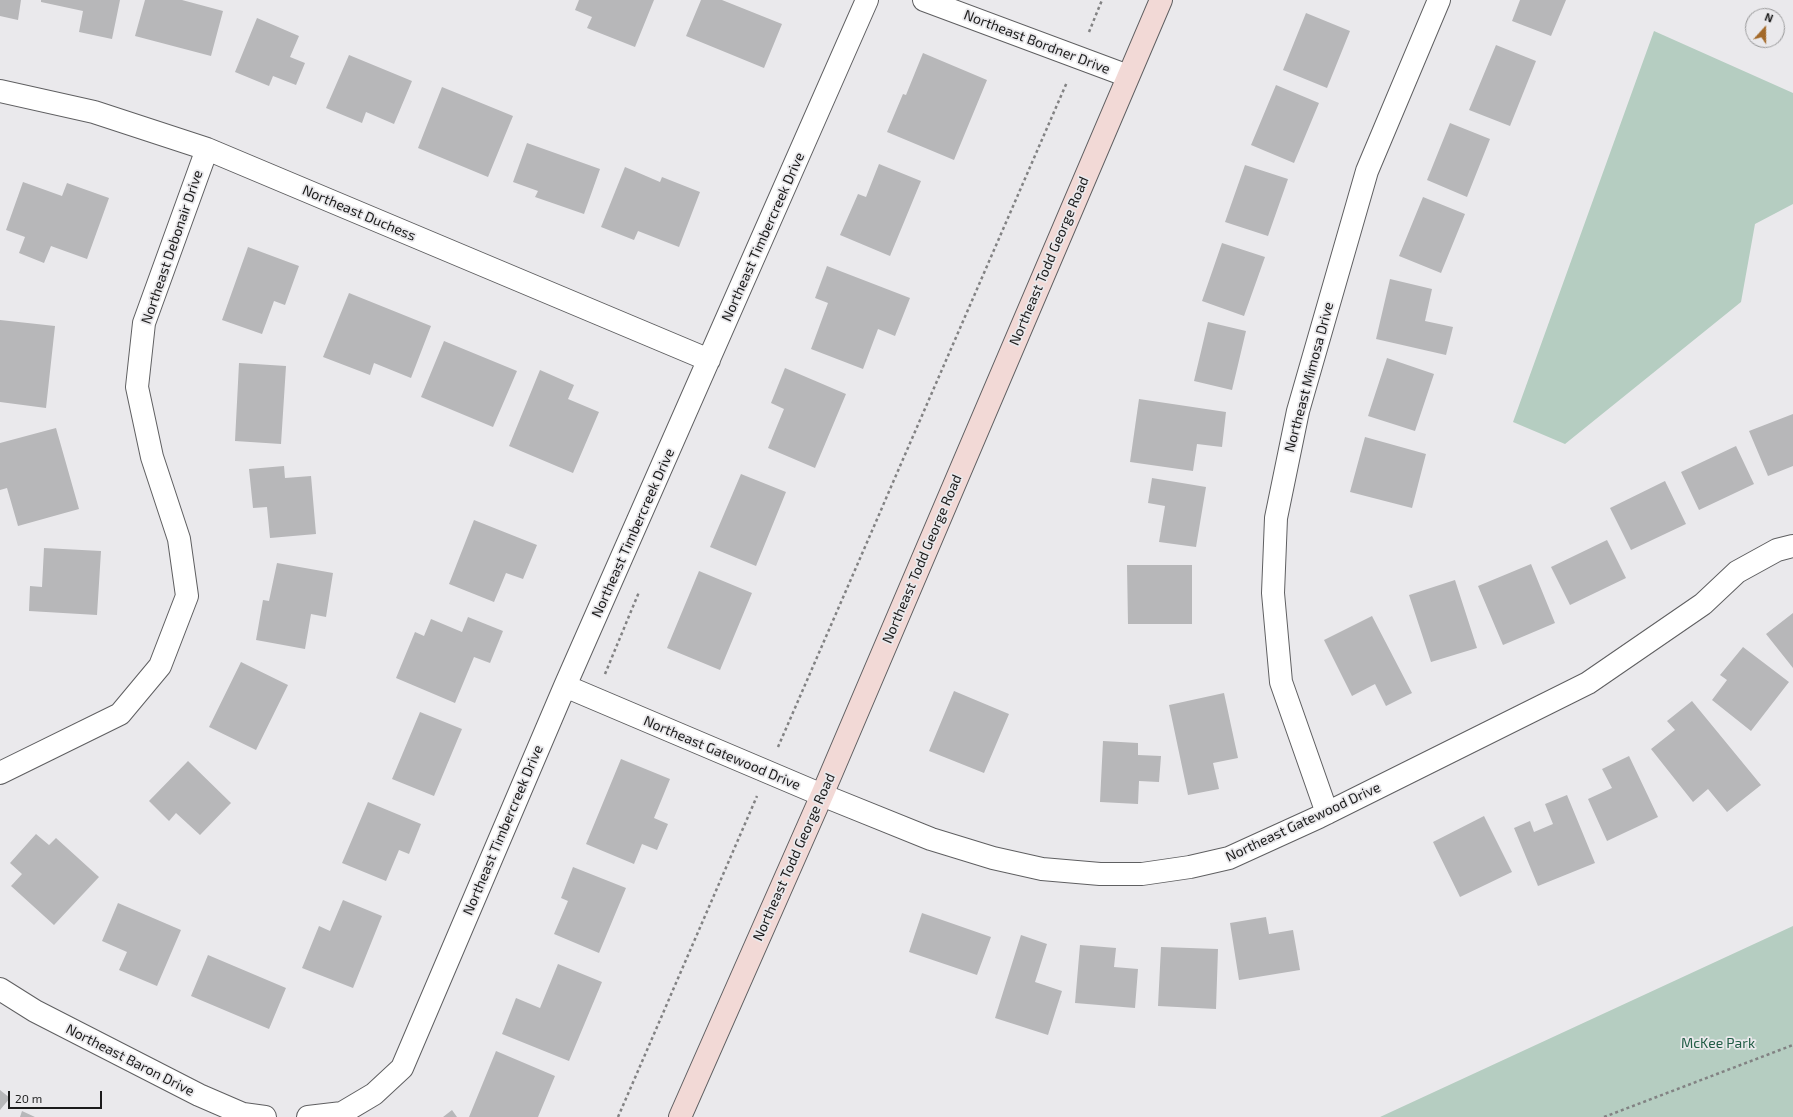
<!DOCTYPE html>
<style>
body{margin:0}
#map{position:relative;width:1793px;height:1117px;overflow:hidden;background:#eae9ec;font-family:"Exo 2",sans-serif}
canvas{display:block}
.north{position:absolute;left:1745px;top:8px;width:40px;height:40px;box-sizing:border-box;background:#eae9ec;border:1px solid #979798;border-radius:50%;rotate:21deg;font-size:11px;font-weight:700;line-height:16px;text-align:center;color:#1b1b1b}
.north::after{content:'';display:block;margin:auto;width:14px;height:18px;background:#a36929;clip-path:polygon(50% 0,100% 100%,50% 72%,0 100%)}
.scale{position:absolute;left:8px;top:1091px;width:94px;height:18px;box-sizing:border-box;border:2px solid #1b1b1b;border-top:0;padding-left:5px;font-size:12px;line-height:14px;white-space:nowrap;color:#1b1b1b;-webkit-text-stroke:3px #eae9ec;paint-order:stroke}
</style>
<div id="map">
<canvas width="1793" height="1117"></canvas>
<div class="north">N</div>
<div class="scale">20 m</div>
</div>
<script>
const ctx = document.querySelector('canvas').getContext('2d');
ctx.lineJoin = 'round';
function paint(path, color) { ctx.fillStyle = color; ctx.fill(path, 'evenodd'); }
const shape = rows => new Path2D(rows.map(r => 'M' + r).join(''));
function trace(path, color, width, dash) { ctx.strokeStyle = color; ctx.lineWidth = width; ctx.lineCap = dash ? 'butt' : 'round'; ctx.setLineDash(dash || []); ctx.stroke(path); }
function label(font, color, halo, rows, align = 'center') {
  ctx.font = font + ' "Exo 2",sans-serif'; ctx.lineWidth = 3.5; ctx.setLineDash([]); ctx.textBaseline = 'middle'; ctx.strokeStyle = halo; ctx.fillStyle = color; for (const [text, x, y, turn = 0] of rows) {
    ctx.save(); ctx.translate(x, y); ctx.rotate((+turn || 0) * Math.PI / 180); ctx.textAlign = isNaN(turn) ? turn : align; if (halo) ctx.strokeText(text, 0, 0); ctx.fillText(text, 0, 0); ctx.restore();
  }
}
const green = shape([
 [1654,31,1793,93,1793,204,1755,224,1741,302,1565,444,1513,422],
 [1793,926,1793,1117,1380,1117]
]);
const building = shape([
 [0,0,21,0,18,20,0,16],
 [41,0,120,0,112,39,79,32,83,11,41,2],
 [145,0,182,0,223,11,211,56,135,36],
 [579,0,654,0,635,47,587,28,592,17,575,10],
 [701,0,722,0,782,24,764,68,686,36],
 [1520,0,1566,0,1551,36,1512,21],
 [1306,13,1350,31,1327,88,1283,70],
 [257,18,299,36,290,57,305,63,296,85,273,76,269,86,235,72],
 [1496,45,1536,61,1510,126,1469,110],
 [923,53,987,80,954,160,887,132,903,94,906,95],
 [349,55,412,81,394,124,366,112,362,123,326,108],
 [1276,85,1319,103,1294,163,1251,145],
 [442,87,513,116,488,177,418,148],
 [1450,123,1490,139,1467,197,1427,180],
 [527,143,600,169,584,214,535,197,538,191,513,182],
 [879,164,921,181,890,256,840,235,858,194,866,197],
 [1245,165,1288,179,1268,236,1225,222],
 [625,167,660,182,662,177,700,192,679,247,638,231,634,240,601,227],
 [23,182,62,196,67,183,109,198,87,259,51,246,44,263,19,253,25,237,6,230],
 [1423,197,1465,214,1441,273,1399,256],
 [1222,243,1265,257,1244,316,1202,301],
 [248,247,299,266,285,305,274,301,262,334,222,320],
 [827,266,910,298,895,336,878,329,863,369,811,349,828,303,815,298],
 [1390,279,1432,289,1425,321,1453,327,1446,355,1376,339],
 [349,293,431,326,411,378,374,363,370,375,323,357],
 [0,320,55,326,46,408,0,402],
 [1208,322,1246,331,1232,390,1194,381],
 [444,341,517,371,493,427,421,397],
 [1387,358,1434,374,1415,431,1368,416],
 [239,363,286,366,281,444,235,441],
 [785,368,846,394,815,468,768,448,784,409,771,403],
 [540,370,574,385,568,399,599,412,573,473,509,446],
 [1139,399,1226,412,1222,447,1197,444,1193,471,1130,462],
 [1793,414,1793,466,1768,476,1749,431],
 [56,428,79,509,18,526,7,488,0,490,0,443],
 [1365,437,1426,454,1412,508,1350,492],
 [1736,446,1754,484,1699,510,1681,472],
 [284,466,285,478,311,476,316,534,270,538,267,507,253,508,249,469],
 [741,474,786,492,756,566,710,547],
 [1152,478,1206,487,1196,547,1159,542,1165,506,1148,503],
 [1665,481,1686,524,1631,550,1610,508],
 [474,520,537,545,523,579,506,573,494,602,449,584],
 [1607,540,1626,578,1570,605,1551,567],
 [44,548,101,551,97,615,29,611,30,586,42,587],
 [277,563,333,573,326,617,311,614,305,649,256,640,263,600,269,601],
 [1531,564,1555,623,1503,645,1478,586],
 [1127,565,1192,565,1192,624,1128,624],
 [699,571,752,593,720,670,667,648],
 [1455,580,1477,648,1431,662,1409,595],
 [1793,613,1793,668,1766,634],
 [1372,616,1412,693,1386,706,1375,684,1352,696,1324,640],
 [468,617,503,631,490,663,474,657,455,703,396,678,415,632,424,636,431,619,462,632],
 [1743,647,1789,682,1751,731,1712,700,1727,680,1720,675],
 [241,662,288,685,256,750,209,727],
 [954,691,1009,714,984,773,929,751],
 [1224,693,1238,758,1213,763,1219,789,1188,795,1169,705],
 [1692,701,1761,785,1727,812,1708,789,1693,802,1651,749,1675,730,1667,721],
 [420,712,462,729,434,796,392,779],
 [1103,741,1138,743,1138,755,1161,756,1159,782,1139,781,1138,804,1100,802],
 [1629,756,1658,817,1607,841,1588,799,1612,788,1602,769],
 [621,759,670,779,654,818,668,824,657,850,642,844,634,864,586,844],
 [188,761,231,803,200,835,176,813,169,821,149,801],
 [1567,795,1595,863,1538,886,1514,828,1530,821,1534,832,1553,824,1545,804],
 [368,802,421,824,409,854,399,850,386,881,342,863],
 [1484,816,1512,872,1460,897,1433,842],
 [36,834,49,845,56,838,99,877,54,925,11,886,22,874,10,863],
 [573,867,626,888,599,953,554,934,568,901,561,898],
 [343,900,382,916,353,988,302,968,319,926,330,931],
 [118,903,181,930,157,986,119,970,127,952,102,941],
 [922,913,991,937,977,975,909,952],
 [1266,917,1269,934,1293,930,1300,970,1239,980,1230,923],
 [1021,935,1047,944,1035,982,1062,991,1048,1035,995,1018],
 [1080,945,1116,948,1114,967,1138,969,1135,1008,1075,1003],
 [1161,947,1218,949,1216,1009,1158,1006],
 [208,955,286,988,269,1029,191,996],
 [558,964,602,982,569,1061,502,1034,516,998,540,1008],
 [496,1051,555,1076,538,1117,469,1117],
 [0,1090,10,1098,0,1110],
 [452,1110,457,1117,443,1117],
 [22,1111,35,1117,20,1117]
]);
const path = shape([
 [1089,32,1102,0],
 [605,674,639,592],
 [778,747,1067,82],
 [618,1117,757,796],
 [1604,1117,1793,1045]
]);
const street = shape([
 [924,0,1128,76],
 [0,91,94,112,207,149,709,360],
 [565,686,822,795,931,839,993,858,1042,869,1100,874,1142,874,1190,867,1229,858,1319,817,1588,683,1703,604,1737,572,1777,550,1793,546],
 [0,773,120,714,160,666,187,596,179,539,152,457,137,387,144,323,207,149],
 [1327,813,1281,682,1273,593,1276,518,1298,411,1367,171,1439,0],
 [0,989,35,1011,199,1095,243,1114,265,1117],
 [308,1117,342,1113,374,1094,402,1068,565,686,867,0]
]);
const secondary = shape([
 [680,1117,822,795,1161,0]
]);
const streetNames = [
 ["Northeast Bordner Drive",1037,42,21],
 ["Northeast Duchess",359,213,23],
 ["Northeast Timbercreek Drive",763,237,-66],
 ["Northeast Debonair Drive",172,247,-71],
 ["Northeast Todd George Road",1049,261,-67],
 ["Northeast Mimosa Drive",1309,377,-75],
 ["Northeast Timbercreek Drive",633,533,-66],
 ["Northeast Todd George Road",922,559,-67],
 ["Northeast Gatewood Drive",722,753,23],
 ["Northeast Gatewood Drive",1303,822,-25],
 ["Northeast Timbercreek Drive",503,830,-67],
 ["Northeast Todd George Road",794,857,-66],
 ["Northeast Baron Drive",130,1060,27]
];
const parkNames = [
 ["McKee Park",1718,1043]
];
paint(green, '#b5cdc1');
paint(building, '#b7b7b9');
trace(street, '#5f5f61', 24);
trace(secondary, '#5f5f61', 24);
trace(path, '#828283', 2.5, [3, 3]);
trace(street, '#fff', 22);
trace(secondary, '#f2d9d6', 22);
label('14px', '#1b1b1b', '#eae9ec', streetNames);
label('14px', '#225d46', '#eae9ec', parkNames);
</script>
